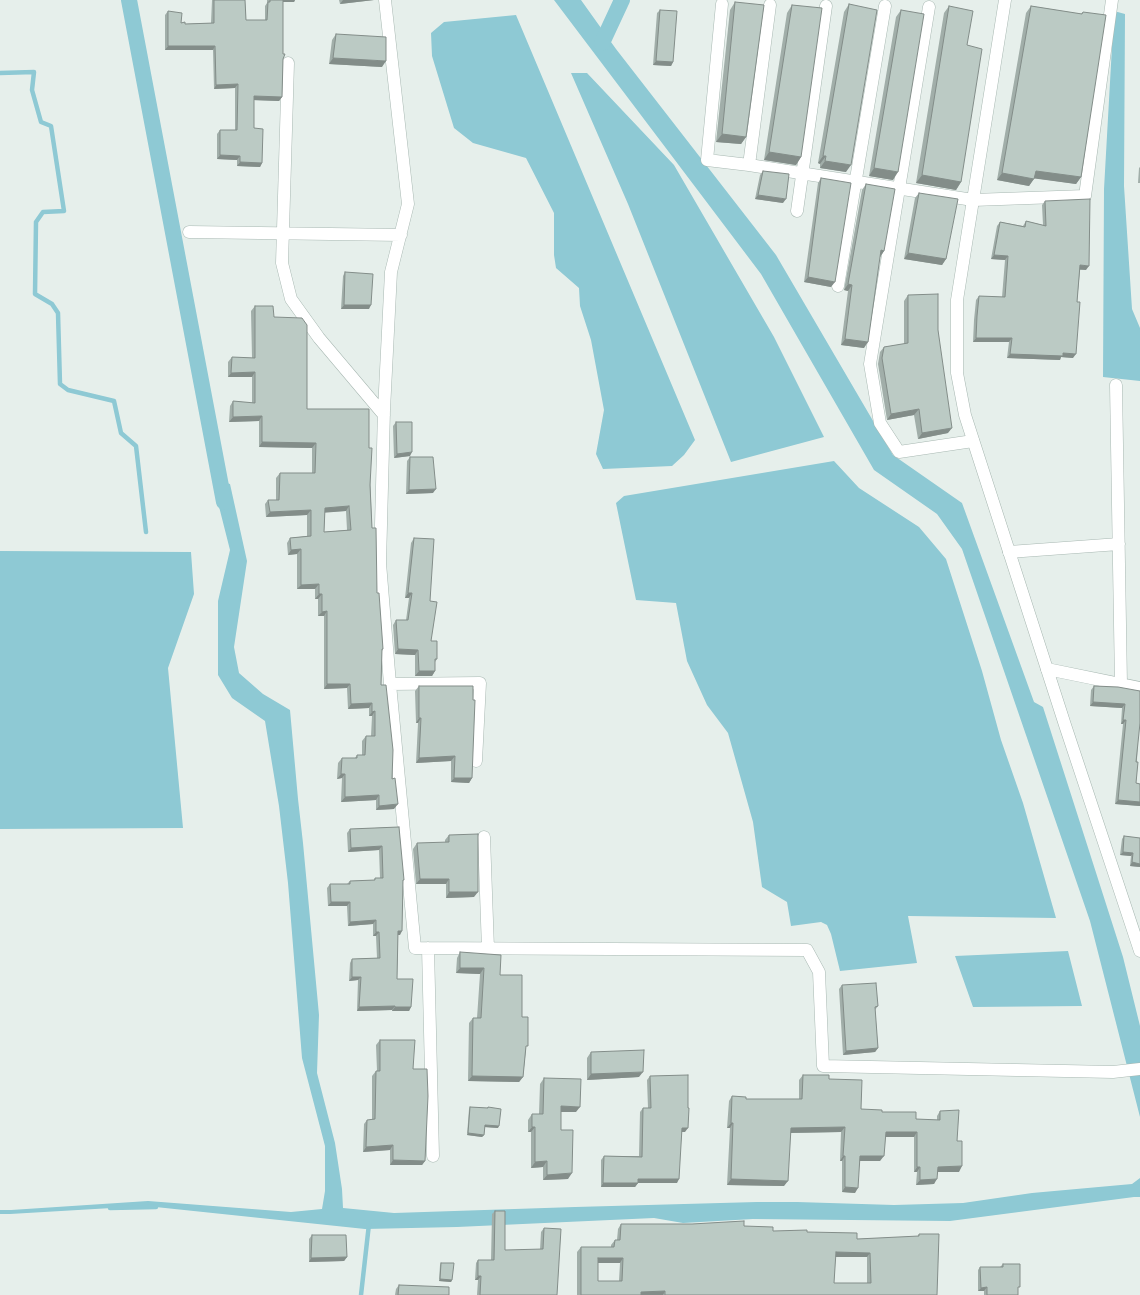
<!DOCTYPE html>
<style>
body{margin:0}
canvas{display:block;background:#e6efeb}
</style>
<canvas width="1140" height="1295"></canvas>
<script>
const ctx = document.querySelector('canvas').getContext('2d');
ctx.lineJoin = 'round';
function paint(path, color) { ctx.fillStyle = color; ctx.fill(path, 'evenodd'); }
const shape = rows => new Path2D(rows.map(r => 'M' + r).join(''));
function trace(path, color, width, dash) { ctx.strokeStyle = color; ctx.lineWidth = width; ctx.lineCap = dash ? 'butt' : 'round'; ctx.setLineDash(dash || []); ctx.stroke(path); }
const water = shape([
 [554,0,581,0,616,49,776,255,893,455,962,503,1034,702,1043,707,1123,957,1140,1026,1140,1117,1090,921,962,549,937,514,874,470,761,274],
 [1114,11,1125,14,1124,186,1132,309,1140,328,1140,381,1103,377,1104,189],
 [516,15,695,440,684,455,672,466,603,469,596,454,604,410,591,340,580,306,579,288,556,268,554,255,554,213,526,158,473,143,454,128,432,56,431,33,444,22],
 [571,73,587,73,674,165,774,337,824,437,731,462,628,204],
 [834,461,859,488,919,527,946,559,982,671,1001,740,1023,803,1056,918,908,916,917,963,840,971,831,934,827,925,821,922,791,926,787,902,762,887,753,822,728,733,707,705,687,661,676,603,636,600,616,503,624,496],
 [212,479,230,484,247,561,234,647,239,673,263,694,290,710,298,799,303,843,319,1015,317,1073,335,1143,342,1189,343,1208,394,1213,575,1207,757,1202,797,1202,894,1205,963,1203,1032,1193,1132,1184,1140,1178,1140,1197,1134,1197,950,1221,753,1219,683,1223,654,1218,457,1227,365,1229,146,1206,10,1214,0,1214,0,1210,11,1210,148,1201,291,1212,322,1209,325,1191,325,1146,302,1058,288,883,279,806,265,721,232,698,218,675,218,601,230,550],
 [0,551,191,552,194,594,168,668,183,828,0,829],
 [1068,951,1082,1006,973,1007,955,956]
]);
const stream = shape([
 [0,73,34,72,32,90,41,122,51,126,64,211,43,212,36,222,35,294,52,304,58,313,60,384,68,390,114,401,121,433,136,446,146,532],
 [110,1208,156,1207],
 [361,1295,369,1224]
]);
const canal = shape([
 [129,0,224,502],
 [602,43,622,0]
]);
const minor = shape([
 [385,0,408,204,391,272,384,410,380,563,390,684,415,948,807,950,819,972,823,1066,1113,1072,1140,1069],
 [722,4,707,160,749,165,973,200,1085,196,1112,0],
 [929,7,870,364,880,423,899,452,973,441],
 [288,63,282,263,291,299,319,338,384,415],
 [749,165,770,5],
 [797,211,826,6],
 [189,232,401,235],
 [838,286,885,6],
 [1116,385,1121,684],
 [1009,552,1119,544],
 [1047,669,1140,688],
 [390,684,480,683,476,761],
 [484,837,488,949],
 [428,948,433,1156]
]);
const tertiary = shape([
 [1005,0,957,300,957,373,965,415,1065,725,1140,951]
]);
const wall = shape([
 [212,0,245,0,246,20,265,20,265,6,267,3,267,0,295,0,294,2,283,2,283,59,282,97,279,101,254,100,254,128,262,163,260,167,237,166,237,160,217,159,217,134,220,130,235,130,235,88,214,89,213,50,165,50,165,15,168,11,181,23,185,24,211,23],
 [339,0,374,0,340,4],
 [735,2,746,137,741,144,716,142,730,10],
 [849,4,846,172,820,168,820,164,818,163,844,12],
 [792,5,801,157,796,165,764,160,787,13],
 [949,6,967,45,961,182,956,190,916,183,944,13],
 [1031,6,1081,14,1083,12,1081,177,1076,184,1034,178,1029,186,997,180,1026,13],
 [660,10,673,62,671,66,653,65,657,13],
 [901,10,893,180,869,176,896,17],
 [336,34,382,67,329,64,332,40],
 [1140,167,1140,183,1138,183,1139,168],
 [763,171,783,203,755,199,760,175],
 [821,178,831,287,804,282,818,183],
 [866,184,884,251,880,257,864,348,841,345,848,291,844,290,862,190],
 [919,193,946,259,942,265,904,259,915,198],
 [1045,201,1086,270,1080,270,1077,302,1073,358,1061,357,1060,360,1007,358,1009,342,973,342,974,320,976,300,979,296,1002,297,1005,260,991,259,997,226,1000,222,1023,226,1026,221,1043,225,1042,205],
 [345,272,369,309,341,309,343,276],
 [908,295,938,330,948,433,918,439,914,415,887,420,878,364,880,352,884,347,904,344,904,301],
 [255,306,274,317,307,409,369,448,372,528,377,593,383,649,382,651,381,685,392,779,394,809,376,810,376,800,341,802,342,778,337,779,338,763,342,758,355,758,357,755,362,755,362,741,366,736,371,736,372,716,369,716,369,708,348,709,347,688,324,689,324,616,318,616,318,599,315,599,315,589,297,589,297,554,288,555,287,543,290,538,307,536,307,515,266,517,265,504,268,500,276,500,276,478,280,473,312,473,312,448,259,447,259,421,229,422,230,406,233,401,252,403,252,377,228,377,228,362,232,357,252,358,251,311],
 [346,511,347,530,324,532,325,512],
 [396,422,410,456,394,458,393,426],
 [410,457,433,493,406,494,407,461],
 [414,538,430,601,431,641,437,659,435,662,435,671,432,676,415,676,415,655,395,654,393,625,396,620,406,620,409,598,405,598,411,543],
 [419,686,472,778,469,783,451,782,451,761,416,763,418,723,416,723,415,691],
 [1094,686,1140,691,1136,783,1140,784,1140,806,1115,804,1123,724,1121,724,1122,708,1090,706,1091,690],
 [399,827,403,882,400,935,398,935,397,979,411,1007,409,1011,392,1011,392,1010,357,1011,358,980,349,981,350,963,352,959,377,958,376,936,373,936,373,924,348,926,347,906,328,906,327,888,330,884,347,884,350,881,374,880,375,878,380,878,379,850,348,852,347,833,350,829],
 [449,835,474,897,446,898,446,884,416,884,413,849,417,843,445,843,445,840],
 [1124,836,1140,867,1130,866,1131,856,1120,855,1122,839],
 [460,952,500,975,522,1017,526,1049,523,1077,519,1082,468,1081,469,1023,473,1018,477,1018,480,974,456,973,457,958],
 [842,985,878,1006,875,1010,878,1048,875,1052,843,1055,839,989],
 [380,1040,413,1069,425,1161,422,1165,390,1165,390,1150,363,1152,364,1124,367,1120,372,1120,372,1076,376,1071,377,1071,376,1045],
 [591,1052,639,1077,587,1080,587,1058],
 [803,1075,829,1079,861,1109,916,1119,937,1120,937,1116,940,1111,957,1141,959,1172,938,1172,934,1184,916,1185,917,1172,914,1172,914,1137,885,1137,880,1161,860,1161,855,1193,842,1192,842,1161,840,1161,841,1132,791,1133,784,1186,727,1185,730,1128,727,1128,729,1101,732,1096,746,1099,799,1099,799,1080],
 [650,1076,685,1132,682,1132,677,1183,638,1183,635,1187,601,1187,601,1160,604,1156,639,1156,640,1112,643,1108,648,1108,647,1080],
 [544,1078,576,1112,561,1112,561,1130,568,1179,543,1180,543,1167,531,1168,531,1132,528,1132,528,1120,532,1114,539,1114,540,1084],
 [470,1107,487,1108,488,1107,498,1128,485,1127,484,1135,482,1137,467,1135,469,1109],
 [495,1211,505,1250,540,1250,541,1232,544,1228,557,1295,477,1295,478,1280,475,1280,476,1263,478,1260,491,1260,492,1214],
 [621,1224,744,1226,773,1231,807,1232,857,1239,917,1237,919,1234,937,1295,577,1295,577,1252,581,1247,611,1247,611,1245,615,1240,617,1240,618,1229],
 [835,1257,867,1257,867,1283,834,1283],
 [598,1263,620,1263,619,1281,598,1281],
 [312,1235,347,1257,344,1261,309,1262,309,1239],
 [441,1263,452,1280,451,1282,439,1281,440,1265],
 [1003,1264,1018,1290,1018,1295,984,1295,984,1291,978,1291,978,1270,980,1267,1000,1267],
 [399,1285,449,1295,395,1295,396,1289]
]);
const shadedWall = shape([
 [282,0,295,0,294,2,280,2],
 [343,0,374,0,340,4],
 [168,46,215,46,213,50,165,50],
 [333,58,386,61,382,67,329,64],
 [656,61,673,62,671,66,653,65],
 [238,84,235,88,214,89,216,85],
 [254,96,282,97,279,101,251,100],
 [722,134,746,137,741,144,716,142],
 [769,152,801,157,796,165,764,160],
 [220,155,240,156,237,160,217,159],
 [823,156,826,156,820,164,818,163],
 [825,161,851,165,846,172,820,168],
 [240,162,262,163,260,167,237,166],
 [874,168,898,172,893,180,869,176],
 [1036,171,1081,177,1076,184,1031,178],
 [1002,173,1034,179,1029,186,997,180],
 [922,175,961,182,956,190,916,183],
 [758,195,786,199,783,203,755,199],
 [881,250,884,251,880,257,876,256],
 [908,253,946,259,942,265,904,259],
 [994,255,1008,256,1005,260,991,259],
 [1080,265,1089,266,1086,270,1078,269],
 [808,277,835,282,831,287,804,282],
 [848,284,852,285,848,291,844,290],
 [344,305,371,305,369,309,341,309],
 [976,338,1012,338,1009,342,973,342],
 [845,339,868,342,864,348,841,345],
 [1063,353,1076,354,1073,358,1061,357,1060,360,1007,358,1010,354],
 [255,372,252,377,228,377,231,373],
 [919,409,914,415,887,420,891,414],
 [262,416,259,421,229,422,233,417],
 [952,428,948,433,918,439,922,433],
 [262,442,316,443,312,448,259,447],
 [412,452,410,456,394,458,397,454],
 [436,489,433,493,406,494,409,490],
 [349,506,346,511,321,513,325,508],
 [311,510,307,515,266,517,270,512],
 [301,549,297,554,288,555,291,550],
 [319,584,315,589,297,589,301,585],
 [408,593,412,593,409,598,405,598],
 [319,594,322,594,318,599,315,599],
 [327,611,324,616,318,616,322,612],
 [398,649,418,650,415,655,395,654],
 [419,671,435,671,432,676,415,676],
 [327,684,350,684,347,688,324,689],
 [1093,702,1125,704,1122,708,1090,706],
 [372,703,369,708,348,709,351,704],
 [375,711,372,716,369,716,372,712],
 [419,718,421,718,418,723,416,723],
 [1123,720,1126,720,1123,724,1121,724],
 [455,756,451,761,416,763,419,758],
 [341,774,345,774,342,778,337,779],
 [454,778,472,778,469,783,451,782],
 [379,795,376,800,341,802,345,797],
 [1118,800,1140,802,1140,806,1115,804],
 [398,804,394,809,376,810,379,806],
 [382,846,379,850,348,852,351,848],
 [1123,852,1133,853,1131,856,1120,855],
 [1132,862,1140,864,1140,867,1130,866],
 [420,879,449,879,446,884,416,884],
 [449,892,478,892,474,897,446,898],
 [331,902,350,902,347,906,328,906],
 [376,920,373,924,348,926,350,922],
 [398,931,402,931,400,935,395,935],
 [376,932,379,932,376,936,373,936],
 [460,968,484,968,480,974,456,973],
 [352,977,361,977,358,980,349,981],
 [395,1006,392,1010,357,1011,359,1007],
 [395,1007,411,1007,409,1011,392,1011],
 [878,1048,875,1052,843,1055,846,1051],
 [643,1072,639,1077,587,1080,591,1074],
 [472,1076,523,1077,519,1082,468,1081],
 [561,1106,580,1107,576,1112,557,1112],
 [731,1123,733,1123,730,1128,727,1128],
 [485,1125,499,1126,498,1128,484,1127],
 [532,1127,535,1127,531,1132,528,1132],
 [845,1127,841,1132,787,1133,791,1128],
 [682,1128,688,1128,685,1132,679,1132],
 [886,1132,917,1132,914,1137,882,1137],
 [468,1133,484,1135,482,1137,467,1135],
 [393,1145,390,1150,363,1152,366,1147],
 [843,1156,845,1156,842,1161,840,1161],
 [860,1156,884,1156,880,1161,857,1161],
 [393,1160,425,1161,422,1165,390,1165],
 [547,1161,543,1167,531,1168,535,1162],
 [962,1166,959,1172,934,1172,938,1167],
 [917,1167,920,1167,917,1172,914,1172],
 [572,1173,568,1179,543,1180,547,1175],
 [638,1179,679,1179,677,1183,638,1183,635,1187,601,1187,603,1183],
 [731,1179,788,1181,784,1186,727,1185],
 [937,1179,934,1184,916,1185,920,1180],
 [845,1187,858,1188,855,1193,842,1192],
 [836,1252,870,1253,867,1257,832,1257],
 [347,1257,344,1261,309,1262,311,1258],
 [598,1258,623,1258,620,1263,595,1263],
 [478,1276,481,1276,478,1280,475,1280],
 [440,1279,452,1280,451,1282,439,1281],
 [987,1287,984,1291,978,1291,981,1288],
 [665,1291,663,1295,639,1295,641,1292]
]);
const building = shape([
 [214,0,245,0,246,20,267,20,268,2,270,2,270,0,283,0,283,54,285,54,283,59,282,97,254,96,254,128,263,129,262,163,240,162,240,156,220,155,220,130,237,130,238,84,216,85,215,46,168,46,168,11,182,13,181,23,185,22,185,24,214,23,214,0],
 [735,2,764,5,746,137,722,134,735,2],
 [849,4,877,10,851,165,825,161,826,156,823,156,849,4],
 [792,5,822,8,801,157,769,152,792,5],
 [949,6,973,11,967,45,982,49,961,182,922,175,949,6],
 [1031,6,1082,14,1083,12,1106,15,1081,177,1036,171,1034,179,1002,173,1031,6],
 [660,10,677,11,673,62,656,61,660,10],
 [901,10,924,14,898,172,874,168,901,10],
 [336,34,386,37,386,61,333,58,336,34],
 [763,171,789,174,786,199,758,195,763,171],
 [821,178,851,183,835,282,808,277,821,178],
 [866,184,895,189,884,251,881,250,868,342,845,339,852,285,848,284,866,184],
 [919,193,958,199,946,259,908,253,919,193],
 [1090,199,1089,266,1080,265,1077,302,1080,302,1076,354,1063,353,1063,356,1010,354,1012,338,976,338,977,316,979,296,1005,297,1008,256,994,255,1000,222,1025,227,1026,221,1046,226,1045,201,1090,199],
 [345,272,373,274,371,305,344,305,345,272],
 [938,294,938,330,952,428,922,433,919,409,891,414,882,358,884,347,908,343,908,295,938,294],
 [255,306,273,306,274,317,302,318,307,325,307,409,369,409,369,448,372,448,370,485,372,528,376,528,377,593,379,593,383,649,382,649,381,685,386,685,393,750,392,779,395,778,398,804,379,806,379,795,345,797,345,774,341,774,342,758,357,758,357,755,365,755,366,736,375,736,375,711,372,712,372,703,351,704,350,684,327,684,327,611,322,612,322,594,319,594,319,584,301,585,301,549,291,550,290,538,311,536,311,510,270,512,268,500,279,500,280,473,315,473,316,443,262,442,262,416,233,417,233,401,255,403,255,372,231,373,232,357,255,358,255,306],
 [349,506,351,530,324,532,325,508,349,506],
 [396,422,412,422,412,452,397,454,396,422],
 [410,457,433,457,436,489,409,490,410,457],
 [414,538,434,539,430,601,437,602,431,641,437,641,437,659,435,659,435,671,419,671,418,650,398,649,396,620,408,620,412,593,408,593,414,538],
 [419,686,473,686,473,700,475,700,472,778,454,778,455,756,419,758,421,718,419,718,419,686],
 [1094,686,1118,687,1140,691,1140,723,1136,762,1138,762,1136,783,1140,784,1140,802,1118,800,1126,720,1123,720,1125,704,1093,702,1094,686],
 [399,827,404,880,403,880,402,931,398,931,397,979,413,979,411,1007,395,1007,395,1006,359,1007,361,977,352,977,352,959,380,958,379,932,376,932,376,920,350,922,350,902,331,902,330,884,350,884,350,881,375,880,375,878,383,878,382,846,351,848,350,829,399,827],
 [478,834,478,892,449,892,449,879,420,879,417,843,449,842,449,835,478,834],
 [1124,836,1140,838,1140,864,1132,862,1133,853,1123,852,1124,836],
 [460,952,501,955,500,975,522,975,522,1017,528,1017,528,1046,526,1046,523,1077,472,1076,473,1018,481,1018,484,968,460,968,460,952],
 [876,983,878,1006,875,1007,878,1048,846,1051,842,985,876,983],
 [380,1040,415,1040,413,1069,427,1069,428,1096,425,1161,393,1160,393,1145,366,1147,367,1120,375,1119,376,1071,380,1071,380,1040],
 [644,1050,643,1072,591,1074,591,1052,644,1050],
 [688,1075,688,1108,689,1108,688,1128,682,1128,679,1179,638,1179,638,1183,603,1183,604,1156,642,1157,643,1108,651,1108,650,1076,688,1075],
 [803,1075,829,1075,829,1079,862,1080,861,1109,882,1110,882,1112,916,1112,916,1119,940,1120,940,1111,959,1110,957,1141,962,1141,962,1166,938,1167,937,1179,920,1180,920,1167,917,1167,917,1132,886,1132,884,1156,860,1156,858,1188,845,1187,845,1156,843,1156,845,1127,791,1128,788,1181,731,1179,733,1123,731,1123,732,1096,746,1097,746,1099,802,1099,803,1075],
 [544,1078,581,1079,580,1107,561,1106,561,1130,573,1130,572,1173,547,1175,547,1161,535,1162,535,1127,532,1127,532,1114,543,1114,544,1078],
 [470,1107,488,1108,488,1107,501,1109,499,1126,485,1125,484,1135,468,1133,470,1107],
 [495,1211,505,1211,505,1250,543,1249,544,1228,561,1229,557,1295,480,1295,481,1276,478,1276,478,1260,494,1260,495,1211],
 [744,1221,744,1226,773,1227,773,1231,807,1230,807,1232,857,1233,857,1239,919,1236,919,1234,939,1234,937,1295,665,1295,665,1291,641,1292,641,1295,581,1295,581,1247,614,1247,615,1240,620,1240,621,1224,692,1224,744,1221],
 [836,1252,870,1253,871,1283,834,1283,836,1252],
 [598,1258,623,1258,622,1281,598,1281,598,1258],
 [312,1235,346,1235,347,1257,311,1258,312,1235],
 [441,1263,454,1263,452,1280,440,1279,441,1263],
 [1003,1264,1020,1264,1020,1287,1018,1287,1018,1295,987,1295,987,1287,981,1288,980,1267,1003,1267,1003,1264],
 [399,1285,449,1287,449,1295,398,1295,399,1285]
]);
paint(water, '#8ec9d4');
trace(stream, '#8ec9d4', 4.5);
trace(canal, '#8ec9d4', 16);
trace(minor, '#a8b8b2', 13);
trace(tertiary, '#a8b8b2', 13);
trace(minor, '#fff', 12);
trace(tertiary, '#fff', 12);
paint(wall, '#a1aea9');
paint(shadedWall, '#838d89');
paint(building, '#bbcac4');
trace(building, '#838d89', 1);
</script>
